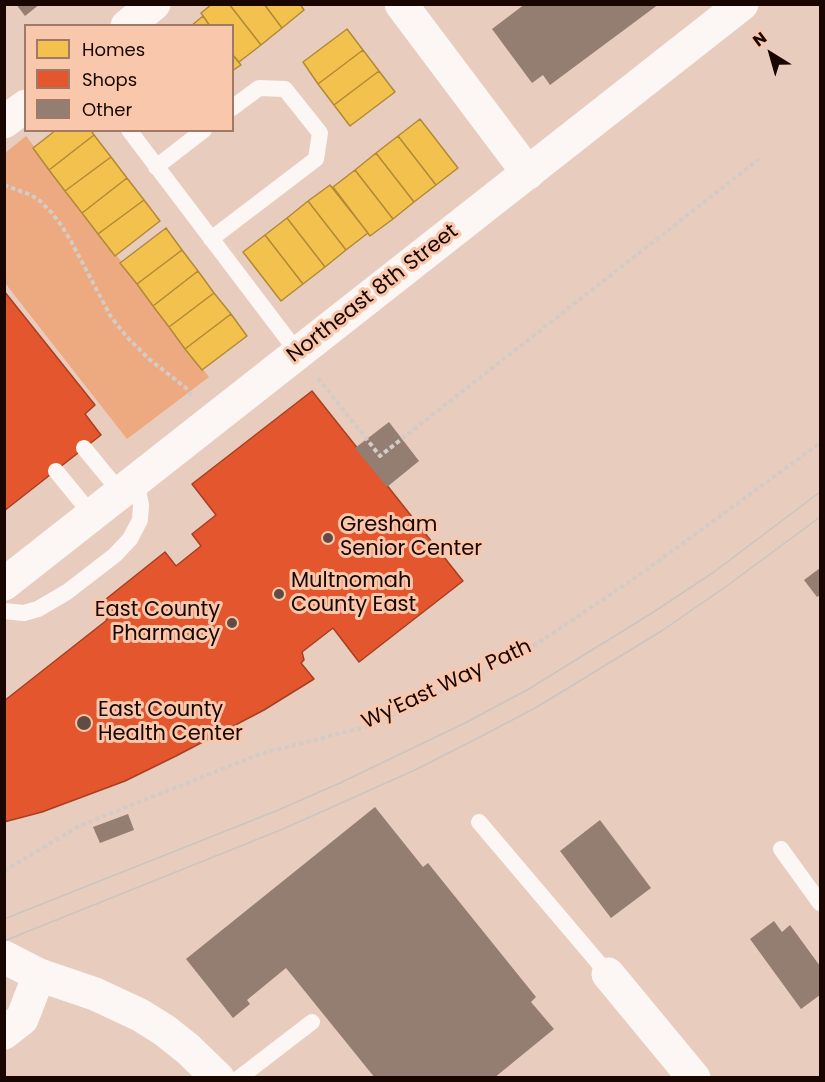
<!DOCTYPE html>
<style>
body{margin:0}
#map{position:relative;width:825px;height:1082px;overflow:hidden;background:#e8ccbe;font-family:Poppins,sans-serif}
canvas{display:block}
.frame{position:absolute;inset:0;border:6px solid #1a0600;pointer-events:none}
.legend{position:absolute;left:24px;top:24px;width:210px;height:108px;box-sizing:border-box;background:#f9c7ac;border:2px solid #a07a67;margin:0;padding:8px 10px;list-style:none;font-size:18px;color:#1a0600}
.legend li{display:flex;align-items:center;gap:12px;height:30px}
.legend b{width:30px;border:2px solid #a07a67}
.north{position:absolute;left:741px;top:24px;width:60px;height:60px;-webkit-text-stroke:4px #f9c7ac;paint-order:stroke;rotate:323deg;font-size:16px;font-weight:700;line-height:24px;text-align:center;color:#1a0600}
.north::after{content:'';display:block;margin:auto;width:21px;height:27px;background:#1a0600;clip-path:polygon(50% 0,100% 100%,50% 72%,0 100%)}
</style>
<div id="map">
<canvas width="825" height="1082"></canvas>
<div class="frame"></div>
<ul class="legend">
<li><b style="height:16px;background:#f2c14e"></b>Homes</li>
<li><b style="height:16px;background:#e4572e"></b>Shops</li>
<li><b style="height:16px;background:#947e72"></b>Other</li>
</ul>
<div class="north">N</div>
</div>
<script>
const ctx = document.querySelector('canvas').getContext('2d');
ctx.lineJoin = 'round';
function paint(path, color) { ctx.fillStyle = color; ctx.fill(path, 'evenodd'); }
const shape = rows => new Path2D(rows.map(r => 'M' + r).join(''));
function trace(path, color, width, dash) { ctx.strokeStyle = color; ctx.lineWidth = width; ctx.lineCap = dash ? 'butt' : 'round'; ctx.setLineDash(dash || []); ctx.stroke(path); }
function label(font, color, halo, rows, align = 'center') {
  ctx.font = font + ' Poppins,sans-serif'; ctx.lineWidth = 6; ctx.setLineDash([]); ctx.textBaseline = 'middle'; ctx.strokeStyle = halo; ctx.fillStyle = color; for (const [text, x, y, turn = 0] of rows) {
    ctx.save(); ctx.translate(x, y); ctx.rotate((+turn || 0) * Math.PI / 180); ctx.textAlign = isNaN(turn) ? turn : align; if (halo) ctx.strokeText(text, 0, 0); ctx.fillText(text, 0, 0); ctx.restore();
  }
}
const green = shape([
 [26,136,209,377,127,439,5,283,5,153]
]);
const homes = shape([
 [212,4,229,4,261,45,239,62,232,54,232,26,210,26,201,13,212,4],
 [229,4,264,4,282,28,261,45,229,4],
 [264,4,300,4,304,10,282,28,264,4],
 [203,16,210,26,191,26,203,16],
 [347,29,363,50,318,84,303,62,347,29],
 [363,50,379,71,334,105,318,84,363,50],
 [232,54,241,65,232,71,232,54],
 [379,71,395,92,350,126,334,105,379,71],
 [420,119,458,168,436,185,398,136,420,119],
 [56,130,91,130,94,135,49,170,33,148,56,130],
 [94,135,111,157,65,191,49,170,94,135],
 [398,136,436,185,414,202,376,153,398,136],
 [376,153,414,202,393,219,355,170,376,153],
 [111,157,127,178,82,213,65,191,111,157],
 [355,170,393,219,370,236,333,187,355,170],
 [127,178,144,200,98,234,82,213,127,178],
 [330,185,368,233,346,250,308,201,330,185],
 [144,200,160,221,115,256,98,234,144,200],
 [308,201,346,250,325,267,287,218,308,201],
 [287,218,325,267,303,284,265,235,287,218],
 [166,228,182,250,137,284,120,263,166,228],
 [265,235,303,284,281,301,243,252,265,235],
 [182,250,198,271,153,306,137,284,182,250],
 [198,271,214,293,169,327,153,306,198,271],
 [214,293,231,314,185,349,169,327,214,293],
 [231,314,247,336,202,370,185,349,231,314]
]);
const shops = shape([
 [4,291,95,405,85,414,101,435,4,511,4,291],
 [312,391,463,581,359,662,333,628,302,652,304,660,301,663,314,679,264,710,176,756,125,781,42,812,4,822,4,701,107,620,96,607,165,552,176,566,201,546,192,534,216,515,192,484,312,391]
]);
const building = shape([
 [16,4,40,4,25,16],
 [525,4,659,4,550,85,543,75,532,83,492,29],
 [389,422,419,461,387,487,355,448],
 [820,568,820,595,817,597,804,580],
 [375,807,423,867,428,863,536,997,531,1002,554,1029,494,1078,375,1078,286,968,247,1000,250,1004,233,1018,186,959],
 [128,814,134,830,100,843,93,827],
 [600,820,651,888,611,918,560,851],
 [774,921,782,932,790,925,820,966,820,995,801,1009,750,939]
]);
const path = shape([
 [4,185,31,195,40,201,52,213,61,225,71,241,111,317,127,337,149,359,186,388,192,397],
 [318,378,380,456,759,159],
 [4,871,79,826,260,754,369,726,520,655,638,576,820,443]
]);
const lane = shape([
 [129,130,298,353],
 [156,167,204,130],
 [211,239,316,159,320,133,285,89,259,88,232,108],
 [84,448,121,493],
 [56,471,92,515],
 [4,611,24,613,38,609,67,592,115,555,130,539,140,520,141,505,136,481],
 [479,822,608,974],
 [781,849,820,903],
 [239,1078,312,1022]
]);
const street = shape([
 [401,4,528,173],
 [127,26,154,4],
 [4,122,26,106],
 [608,974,694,1078],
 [4,1033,22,1019,39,975]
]);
const secondary = shape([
 [4,584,742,4],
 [4,957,39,975,95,994,140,1015,164,1030,188,1049,218,1078]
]);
const tram = shape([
 [4,919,276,811,340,783,465,723,527,690,652,613,714,572,820,492],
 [4,941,283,829,415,770,474,740,537,707,663,630,724,588,820,517]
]);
const markers = [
 [328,538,6,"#624b42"],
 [279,594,6,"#624b42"],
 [232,623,6,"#624b42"],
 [84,723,8,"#624b42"]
];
const streetNames = [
 ["Northeast 8th Street",373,294,-38],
 ["Wy'East Way Path",447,685,-25]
];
const poiNames = [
 ["Gresham",340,526],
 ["Senior Center",340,550],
 ["Multnomah",291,582],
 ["County East",291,606],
 ["East County",220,611,"right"],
 ["Pharmacy",220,635,"right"],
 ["East County",98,711],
 ["Health Center",98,735]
];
paint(green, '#eda980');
paint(homes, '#f2c14e');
trace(homes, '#b18937', 1.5);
paint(shops, '#e4572e');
trace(shops, '#a73f20', 1.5);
paint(building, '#947e72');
trace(path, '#d4cbc6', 4, [4.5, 3]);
trace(lane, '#fcf7f5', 16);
trace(street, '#fcf7f5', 33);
trace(secondary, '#fcf7f5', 33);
trace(tram, '#cbc4c0', 1.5);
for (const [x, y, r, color] of markers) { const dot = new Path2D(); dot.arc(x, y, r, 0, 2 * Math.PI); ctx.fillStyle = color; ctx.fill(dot); trace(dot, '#f9c7ac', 2); }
label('21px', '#1a0600', '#f9c7ac', streetNames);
label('21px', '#1a0600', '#f9c7ac', poiNames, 'left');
</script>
